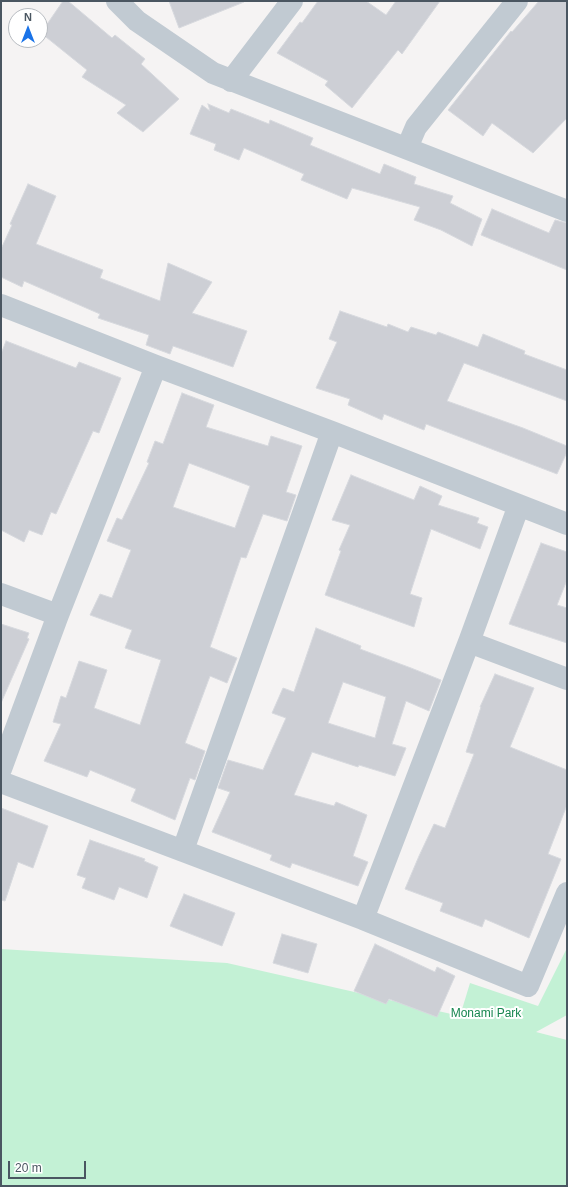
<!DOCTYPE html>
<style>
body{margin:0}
#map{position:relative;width:568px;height:1187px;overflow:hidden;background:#f5f3f3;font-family:Helvetica,sans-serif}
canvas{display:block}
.frame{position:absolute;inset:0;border:2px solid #4a5661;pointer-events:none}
.north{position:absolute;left:8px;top:8px;width:40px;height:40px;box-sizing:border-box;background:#fff;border:1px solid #b7bbc0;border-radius:50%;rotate:0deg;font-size:11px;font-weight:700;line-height:16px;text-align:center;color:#4a5661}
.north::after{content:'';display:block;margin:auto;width:14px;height:18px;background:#1a73e8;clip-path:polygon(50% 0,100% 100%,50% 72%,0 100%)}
.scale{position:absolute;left:8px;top:1161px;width:78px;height:18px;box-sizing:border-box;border:2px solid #4a5661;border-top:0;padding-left:5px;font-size:12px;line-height:14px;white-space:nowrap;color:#4a5661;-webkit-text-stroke:3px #fff;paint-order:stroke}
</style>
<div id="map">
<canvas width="568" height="1187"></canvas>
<div class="frame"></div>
<div class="north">N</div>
<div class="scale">20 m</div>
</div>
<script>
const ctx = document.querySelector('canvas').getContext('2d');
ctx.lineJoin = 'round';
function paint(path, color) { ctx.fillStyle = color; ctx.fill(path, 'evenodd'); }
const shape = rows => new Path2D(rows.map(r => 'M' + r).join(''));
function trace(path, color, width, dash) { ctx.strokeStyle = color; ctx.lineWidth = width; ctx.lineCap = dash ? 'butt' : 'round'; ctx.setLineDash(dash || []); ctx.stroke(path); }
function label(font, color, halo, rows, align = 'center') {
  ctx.font = font + ' Helvetica,sans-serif'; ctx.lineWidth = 4; ctx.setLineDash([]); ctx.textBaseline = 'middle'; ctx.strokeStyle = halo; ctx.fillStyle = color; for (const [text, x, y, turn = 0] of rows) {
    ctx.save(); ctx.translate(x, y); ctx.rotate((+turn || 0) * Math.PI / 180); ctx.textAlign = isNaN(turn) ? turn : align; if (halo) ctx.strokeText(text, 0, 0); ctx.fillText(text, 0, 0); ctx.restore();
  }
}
const green = shape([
 [567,948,567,1015,536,1032,567,1040,567,1186,1,1186,1,949,227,963,460,1016,470,983,538,1006]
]);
const building = shape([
 [63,1,68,1,112,38,115,35,145,59,141,64,179,99,143,132,117,113,126,105,82,77,87,70,41,33,63,1],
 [169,1,244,1,244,2,179,28,169,1],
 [318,1,366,1,386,15,396,1,440,1,402,54,398,50,352,108,325,85,328,81,277,53,300,22,302,23,318,1],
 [539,1,567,1,567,118,533,153,492,123,483,136,448,110,511,31,512,32,539,1],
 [208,104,229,113,231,109,269,124,270,120,313,138,310,145,380,174,384,164,416,177,414,184,453,196,450,203,482,219,472,246,441,230,414,220,420,207,352,188,347,199,301,180,304,174,244,148,239,160,214,150,216,144,190,134,202,105,210,111,208,104],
 [28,184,56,196,36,244,103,270,100,278,160,301,168,263,212,282,192,313,247,331,233,367,173,346,170,354,146,345,149,335,98,318,100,314,24,281,22,287,1,277,1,249,12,225,10,224,28,184],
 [492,209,549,233,555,220,567,223,567,270,481,235,492,209],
 [340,311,387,327,388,324,408,332,411,327,436,335,438,332,478,347,483,334,525,351,524,354,567,370,567,401,464,363,447,401,523,428,567,446,567,452,557,474,426,424,424,430,384,414,382,420,348,405,350,399,316,388,337,342,329,339,340,311],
 [6,341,76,368,79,362,121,378,99,433,93,431,56,514,51,512,42,535,29,530,24,542,1,530,1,354,6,341],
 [182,393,214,405,206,427,268,446,271,436,302,446,286,492,296,495,287,521,263,514,246,558,241,557,210,647,237,658,227,683,210,676,185,743,205,751,195,780,190,778,175,820,131,801,136,789,90,770,87,777,44,761,61,724,53,722,61,696,66,698,79,661,107,670,94,708,140,725,161,660,125,648,132,630,90,615,100,594,112,598,131,550,107,541,117,518,122,520,149,463,147,462,155,441,163,444,182,393],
 [189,463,250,486,235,528,173,507,189,463],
 [351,475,414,500,420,486,442,496,438,505,479,518,477,523,488,527,480,549,431,529,410,594,422,598,414,627,325,595,341,551,339,550,350,525,332,520,351,475],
 [541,543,567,552,567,580,557,605,567,608,567,643,509,624,541,543],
 [1,624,29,633,27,638,29,639,1,703,1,624],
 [316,628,361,646,360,649,411,668,441,680,429,711,406,701,392,744,406,748,395,776,359,765,358,767,312,752,294,795,334,806,336,802,367,815,353,856,368,862,358,886,292,863,290,868,270,860,272,855,212,832,230,792,218,788,228,760,263,770,286,718,272,713,283,688,294,692,316,628],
 [343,682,386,697,375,738,328,723,343,682],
 [495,674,534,688,510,747,567,770,567,805,548,854,561,859,529,938,485,919,482,927,440,911,443,903,405,889,419,856,434,824,445,828,474,754,466,752,481,707,480,707,495,674],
 [1,808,48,826,33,868,18,862,5,901,1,900,1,808],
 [90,840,145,859,144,861,158,867,147,898,119,887,114,900,82,888,86,878,77,875,90,840],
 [184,894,235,913,222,946,170,926,184,894],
 [282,934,317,944,308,973,273,963,282,934],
 [375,944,435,972,437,967,455,976,437,1017,389,999,386,1004,354,991,375,944]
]);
const minor = shape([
 [117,1,137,21,213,73,567,211],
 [231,81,292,1],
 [407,148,416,127,517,1],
 [1,305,156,366,332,432,567,524],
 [519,505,469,642,567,679],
 [1,594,58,615,1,769],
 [58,615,156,366],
 [1,782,363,919,528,986,567,893],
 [183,850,332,432],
 [363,919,469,642]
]);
const parkNames = [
 ["Monami Park",486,1014]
];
paint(green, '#c3f1d5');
paint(building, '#cdcfd5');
trace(building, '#d7d9de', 1);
trace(minor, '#c1cad2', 22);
label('12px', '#17864f', '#fff', parkNames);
</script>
